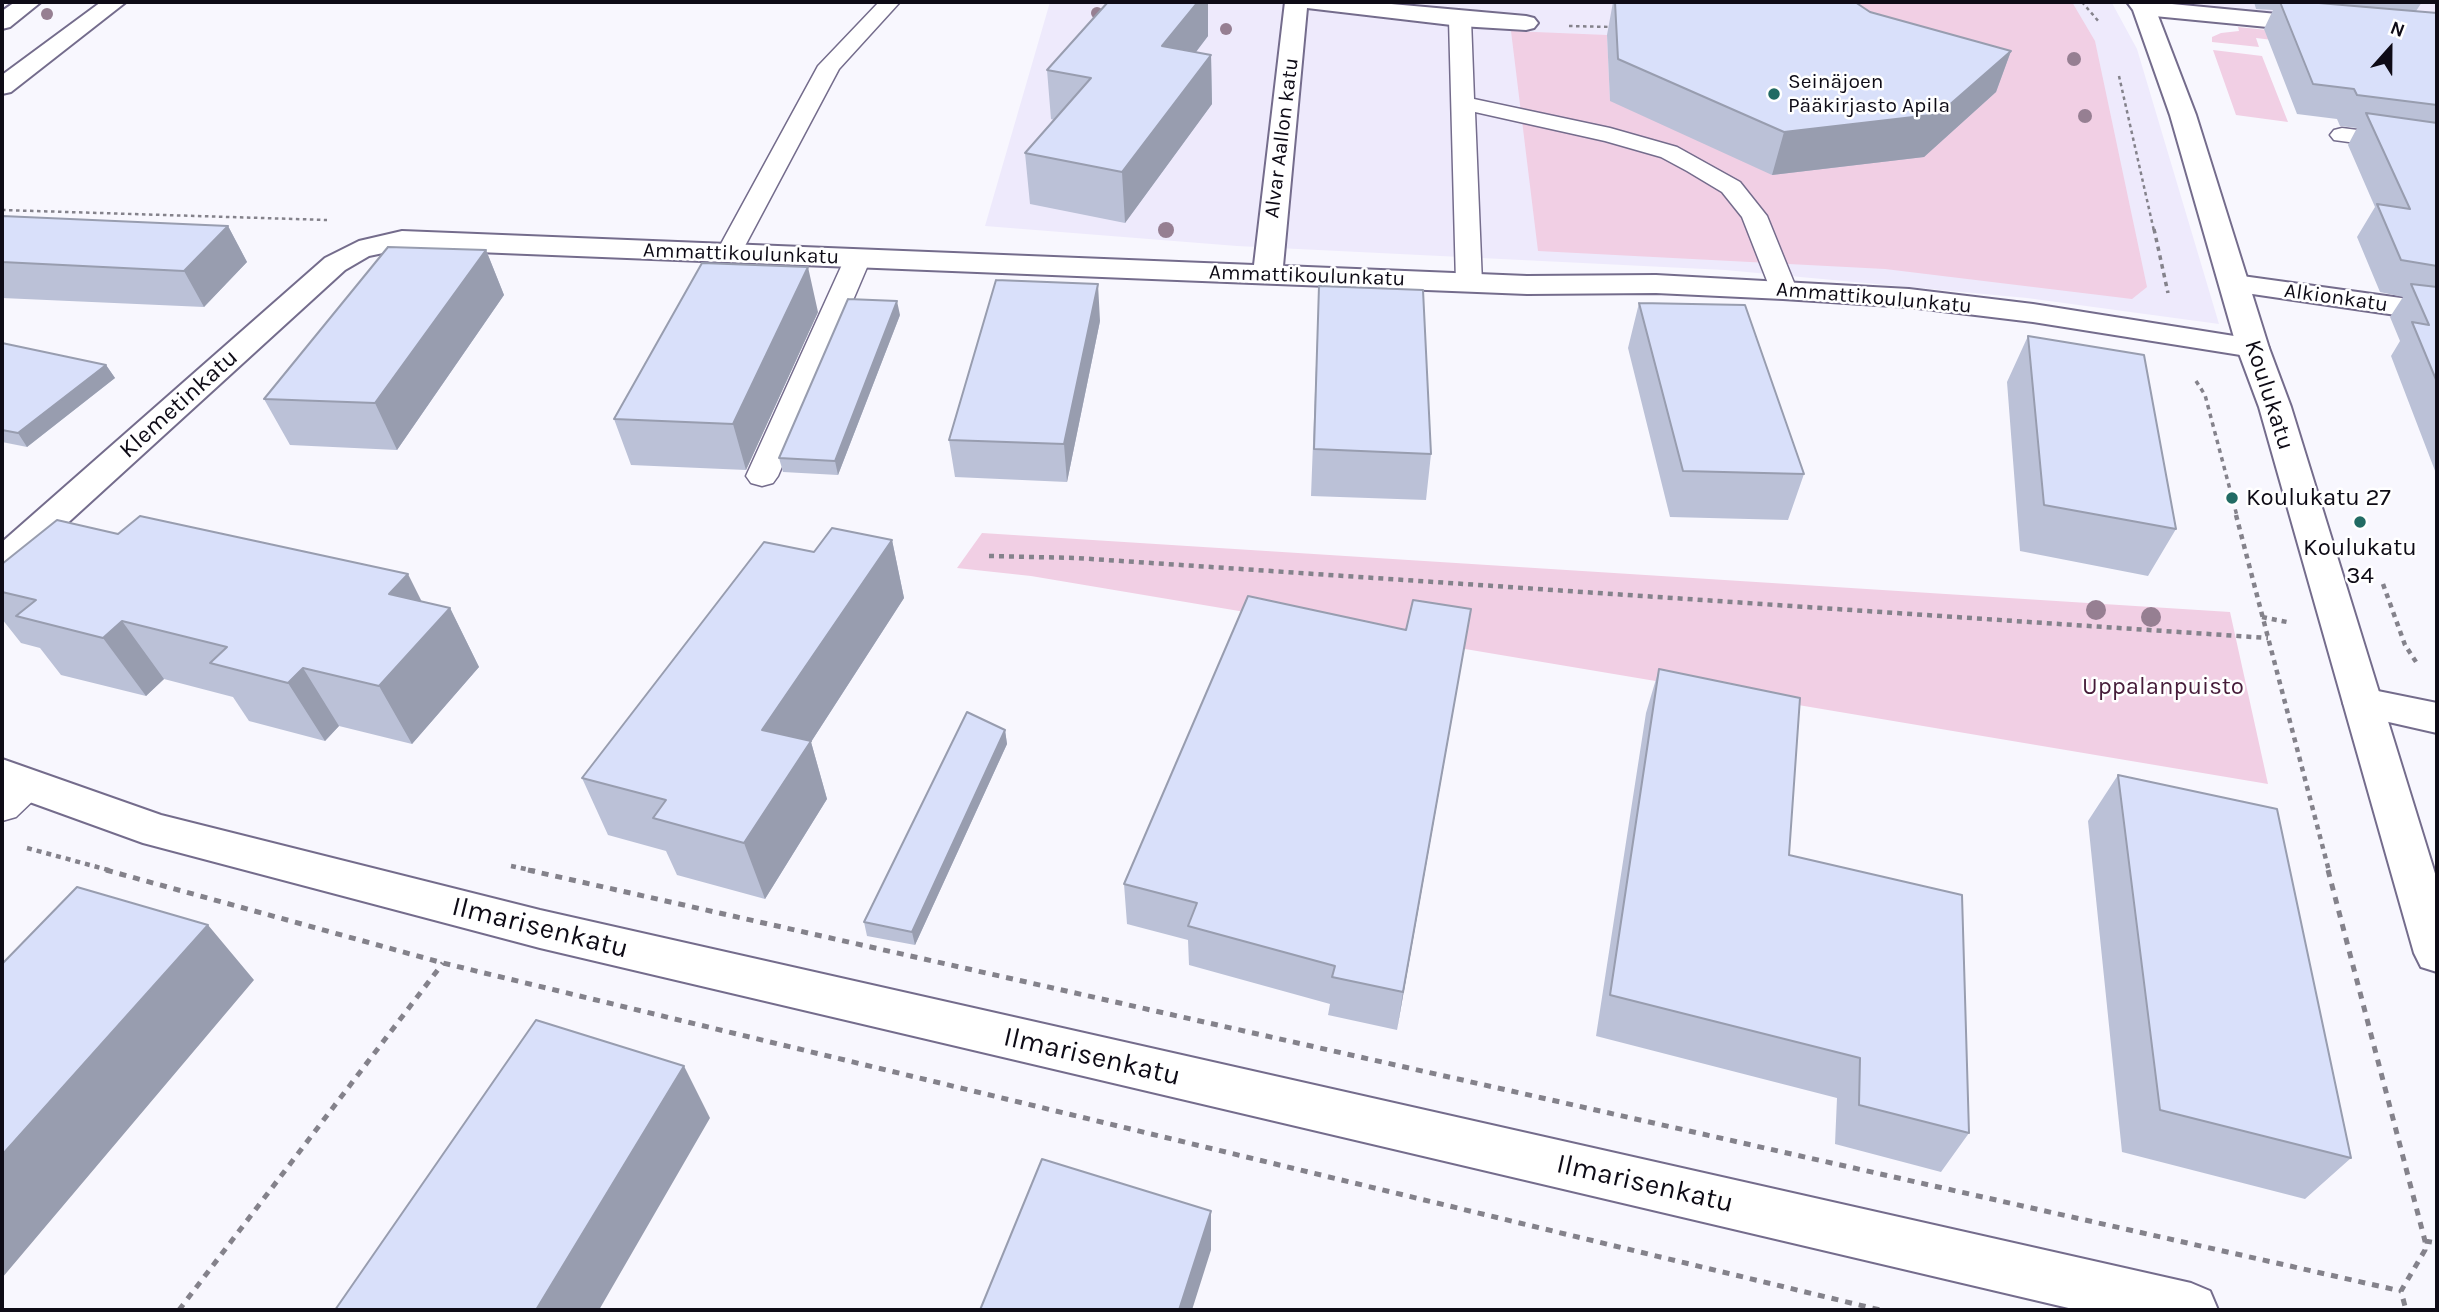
<!DOCTYPE html>
<meta charset="utf-8">
<style>
body{margin:0}
#map{position:relative;width:2439px;height:1312px;overflow:hidden;background:#f8f7fe;font-family:Karla,sans-serif}
canvas{display:block}
.frame{position:absolute;inset:0;border:4px solid #0e0b16;pointer-events:none}
.north{position:absolute;left:2355px;top:14px;width:70px;height:70px;-webkit-text-stroke:5px #fff;paint-order:stroke;rotate:21deg;font-size:19px;font-weight:700;line-height:28px;text-align:center;color:#0e0b16}
.north::after{content:'';display:block;margin:auto;width:24px;height:32px;background:#0e0b16;clip-path:polygon(50% 0,100% 100%,50% 72%,0 100%)}
</style>
<div id="map">
<canvas width="2439" height="1312"></canvas>
<div class="frame"></div>
<div class="north">N</div>
</div>
<script>
const ctx = document.querySelector('canvas').getContext('2d');
ctx.lineJoin = 'round';
function paint(path, color) { ctx.fillStyle = color; ctx.fill(path, 'evenodd'); }
const shape = rows => new Path2D(rows.map(r => 'M' + r).join(''));
function trace(path, color, width, dash) { ctx.strokeStyle = color; ctx.lineWidth = width; ctx.lineCap = dash ? 'butt' : 'round'; ctx.setLineDash(dash || []); ctx.stroke(path); }
function label(font, color, halo, rows, align = 'center') {
  ctx.font = font + ' Karla,sans-serif'; ctx.lineWidth = 5; ctx.setLineDash([]); ctx.textBaseline = 'middle'; ctx.strokeStyle = halo; ctx.fillStyle = color; for (const [text, x, y, turn = 0] of rows) {
    ctx.save(); ctx.translate(x, y); ctx.rotate((+turn || 0) * Math.PI / 180); ctx.textAlign = isNaN(turn) ? turn : align; if (halo) ctx.strokeText(text, 0, 0); ctx.fillText(text, 0, 0); ctx.restore();
  }
}
const built = shape([
 [1050,2,2437,2,2437,33,2112,3,2137,49,2219,324,2027,298,1725,270,1237,246,985,226]
]);
const green = shape([
 [1765,2,2072,2,2095,41,2147,287,2132,299,1885,269,1538,251,1511,31,1607,35,1610,101],
 [2238,27,2277,31,2281,41,2256,38,2259,47,2212,42,2212,37,2221,33,2239,31],
 [2213,50,2262,56,2288,122,2236,115],
 [982,533,2230,612,2268,784,1031,576,957,568]
]);
const pathFar3 = shape([
 [2082,2,2100,23],
 [1569,26,1613,27],
 [2119,76,2154,231],
 [2,210,327,220]
]);
const pathFar2 = shape([
 [2154,229,2168,293],
 [2196,381,2205,395,2237,516]
]);
const pathFar1 = shape([
 [2236,515,2329,871],
 [989,556,1077,558,2268,638],
 [2383,584,2405,645,2418,665],
 [2262,617,2287,622],
 [27,848,112,871],
 [511,866,535,871]
]);
const path = shape([
 [106,870,443,963,1880,1310],
 [528,870,2401,1291],
 [2328,870,2425,1241,2425,1250,2401,1291,2406,1310],
 [2425,1241,2437,1243],
 [179,1310,443,963]
]);
const lane = shape([
 [879,2,900,2,839,69,738,259,720,259,716,253,818,66,879,2],
 [1460,13,1471,19,1474,99,1610,128,1677,147,1740,182,1767,216,1797,290,1793,296,1773,296,1742,217,1722,192,1687,171,1661,157,1605,141,1475,112,1482,283,1478,289,1460,289,1456,283,1449,19,1460,13],
 [2342,128,2437,140,2437,154,2334,140,2330,135,2334,130,2342,128],
 [858,250,867,252,871,258,778,476,773,483,762,486,751,483,746,476,845,258,849,252,858,250],
 [27,769,40,774,46,784,40,794,16,817,2,821,2,784,14,774,27,769]
]);
const street = shape([
 [1285,2,1369,2,1526,16,1534,18,1538,23,1534,28,1526,30,1460,26,1307,8,1283,266,1527,276,1656,275,1909,289,2033,304,2253,339,2264,341,2269,348,2264,355,2253,357,2033,322,1909,307,1783,299,1656,293,1527,294,402,249,369,256,345,270,15,571,2,574,2,542,325,258,359,241,402,231,1254,265,1285,2],
 [2151,2,2319,18,2327,20,2331,25,2327,30,2319,32,2144,15,2133,8,2136,3,2151,2],
 [2235,275,2437,303,2437,321,2225,290,2220,284,2225,278,2235,275],
 [2363,688,2437,703,2437,733,2349,713,2343,703,2349,693,2363,688],
 [2,759,161,815,540,910,2191,1283,2210,1291,2218,1310,2077,1310,540,948,143,843,2,792,2,759]
]);
const secondary = shape([
 [2127,2,2151,2,2155,8,2196,115,2269,348,2291,407,2437,880,2437,972,2421,967,2414,953,2259,407,2237,348,2170,115,2133,10,2127,2]
]);
const primary = shape([
 [15,2,41,2,10,27,2,29,2,11,15,2],
 [101,2,126,2,11,92,2,94,2,75,101,2]
]);
const trees = [
 [1097,13,6],
 [47,14,6],
 [1226,29,6],
 [2074,59,7],
 [2085,116,7],
 [1166,230,8],
 [2096,610,10],
 [2151,617,10]
];
const wall = shape([
 [1108,2,1208,2,1208,36,1196,52,1211,55,1212,104,1125,223,1030,204,1025,153,1054,120,1051,119,1047,70],
 [1613,2,1855,2,1870,12,2011,51,1996,92,1924,157,1772,175,1610,101,1607,35],
 [2254,2,2422,2,2416,11,2437,13,2437,476,2391,356,2400,341,2390,317,2403,297,2380,292,2357,237,2375,207,2348,145,2357,128,2340,126,2337,119,2297,114,2264,29,2273,10,2256,9],
 [2,216,228,226,247,262,204,307,2,298],
 [486,250,504,295,397,450,290,445,264,399],
 [1319,286,1431,454,1426,500,1311,496],
 [1639,303,1804,474,1788,520,1670,517,1628,348],
 [818,312,746,470,631,465,614,419],
 [900,315,838,475,783,472,779,458],
 [1100,321,1067,482,955,477,949,440],
 [2028,336,2176,529,2148,576,2020,551,2007,382],
 [2,343,106,365,115,378,27,447,2,442],
 [118,534,450,608,479,667,412,744,339,726,325,741,249,721,233,697,164,679,146,696,61,675,40,648,21,643,2,619,2,564],
 [892,540,904,598,811,742,827,799,765,899,677,875,666,851,608,835,582,778,814,552],
 [1471,609,1397,1030,1328,1015,1330,1004,1189,965,1188,940,1127,924,1124,884,1406,630],
 [1659,669,1789,855,1969,1133,1941,1172,1835,1144,1837,1098,1596,1036,1646,713],
 [1005,730,1007,744,915,945,867,936,864,922],
 [2118,775,2351,1158,2305,1199,2122,1152,2088,821]
]);
const shadedWall = shape([
 [1198,2,1208,2,1208,36,1164,94,1162,46],
 [2011,51,1996,92,1924,157,1772,175,1784,132],
 [1211,55,1212,104,1125,223,1122,172],
 [228,226,247,262,204,307,184,271],
 [486,250,504,295,397,450,375,403],
 [808,267,818,312,746,470,733,424],
 [1098,284,1100,321,1067,482,1064,444],
 [897,301,900,315,838,475,835,461],
 [106,365,115,378,27,447,18,433],
 [892,540,904,598,811,742,827,799,765,899,744,843,762,730],
 [408,574,434,626,450,608,479,667,412,744,379,686,389,594],
 [122,621,164,679,146,696,103,638],
 [1464,650,1397,1030,1403,992],
 [303,668,339,726,325,741,288,683],
 [1005,730,1007,744,915,945,912,932],
 [208,925,254,980,2,1278,2,1155],
 [684,1066,710,1118,599,1310,536,1310],
 [1211,1211,1211,1250,1192,1310,1179,1310]
]);
const building = shape([
 [1108,2,1198,2,1162,46,1211,55,1122,172,1025,153,1091,78,1047,70,1108,2],
 [1615,2,1855,2,1870,12,2011,51,1939,114,1784,132,1618,59,1615,2],
 [2280,2,2307,2,2437,13,2437,105,2357,95,2354,89,2313,84,2280,2],
 [2366,113,2437,123,2437,266,2401,260,2377,204,2410,209,2366,113],
 [2,216,228,226,184,271,2,262,2,216],
 [388,247,486,250,375,403,264,399,388,247],
 [702,263,808,267,733,424,614,419,702,263],
 [996,280,1098,284,1064,444,949,440,996,280],
 [2411,284,2437,287,2437,382,2412,322,2429,325,2411,284],
 [1319,286,1423,290,1431,454,1314,449,1319,286],
 [848,299,897,301,835,461,779,458,848,299],
 [1639,303,1745,305,1804,474,1683,471,1639,303],
 [2028,336,2144,355,2176,529,2044,505,2028,336],
 [2,343,106,365,18,433,2,430,2,343],
 [140,516,408,574,389,594,450,608,379,686,303,668,288,683,210,663,227,647,122,621,103,638,16,616,36,600,2,592,2,564,57,520,118,534,140,516],
 [832,528,892,540,762,730,811,741,744,843,653,818,666,800,582,778,764,542,814,552,832,528],
 [1248,596,1406,630,1413,600,1471,609,1403,992,1332,977,1335,966,1188,926,1197,903,1124,884,1248,596],
 [1659,669,1800,698,1789,855,1962,895,1969,1133,1859,1105,1860,1058,1610,995,1659,669],
 [967,712,1005,730,912,932,864,922,967,712],
 [2118,775,2277,809,2351,1158,2160,1110,2118,775],
 [77,887,208,925,2,1155,2,964,77,887],
 [536,1020,684,1066,536,1310,335,1310,536,1020],
 [1042,1159,1211,1211,1179,1310,980,1310,1042,1159]
]);
const markers = [
 [1774,94,7,"#226b64"],
 [2232,498,7,"#226b64"],
 [2360,522,7,"#226b64"]
];
const farPoinames = [
 ["Seinäjoen",1788,82],
 ["Pääkirjasto Apila",1788,106]
];
const farStreetnames = [
 ["Alvar Aallon katu",1282,138,-83],
 ["Ammattikoulunkatu",741,254,2],
 ["Ammattikoulunkatu",1307,276,2],
 ["Ammattikoulunkatu",1874,298,5],
 ["Alkionkatu",2336,298,8]
];
const streetNames = [
 ["Koulukatu",2269,395,72],
 ["Klemetinkatu",179,404,-42]
];
const poiNames = [
 ["Koulukatu 27",2246,498],
 ["Koulukatu",2360,548,"center"],
 ["34",2360,576,"center"]
];
const parkNames = [
 ["Uppalanpuisto",2163,687]
];
const nearStreetnames = [
 ["Ilmarisenkatu",540,928,14],
 ["Ilmarisenkatu",1092,1057,13],
 ["Ilmarisenkatu",1645,1184,13]
];
paint(built, '#eeeafc');
paint(green, '#f1cfe4');
trace(lane, '#746c8c', 3);
trace(street, '#746c8c', 4);
trace(secondary, '#746c8c', 4);
trace(primary, '#746c8c', 4);
trace(pathFar3, '#84828b', 2.5, [3.5, 3.5]);
trace(pathFar2, '#84828b', 3.5, [4.5, 4.5]);
trace(pathFar1, '#84828b', 4.5, [5, 5]);
trace(path, '#84828b', 5, [7, 7]);
paint(lane, '#fff');
paint(street, '#fff');
paint(secondary, '#fff');
paint(primary, '#fff');
ctx.fillStyle = '#967f92';
for (const [x, y, r] of trees) { ctx.beginPath(); ctx.arc(x, y, r, 0, 2 * Math.PI); ctx.fill(); }
paint(wall, '#bbc1d7');
paint(shadedWall, '#989daf');
paint(building, '#d9e0fa');
trace(building, '#989daf', 2);
for (const [x, y, r, color] of markers) { const dot = new Path2D(); dot.arc(x, y, r, 0, 2 * Math.PI); ctx.fillStyle = color; ctx.fill(dot); trace(dot, '#fff', 2.5); }
label('21px', '#0e0b16', '#fff', farPoinames, 'left');
label('21px', '#0e0b16', '#fff', farStreetnames);
label('24px', '#0e0b16', '#fff', streetNames);
label('24px', '#0e0b16', '#fff', poiNames, 'left');
label('24px', '#461c39', '#fff', parkNames);
label('28px', '#0e0b16', '#fff', nearStreetnames);
</script>
